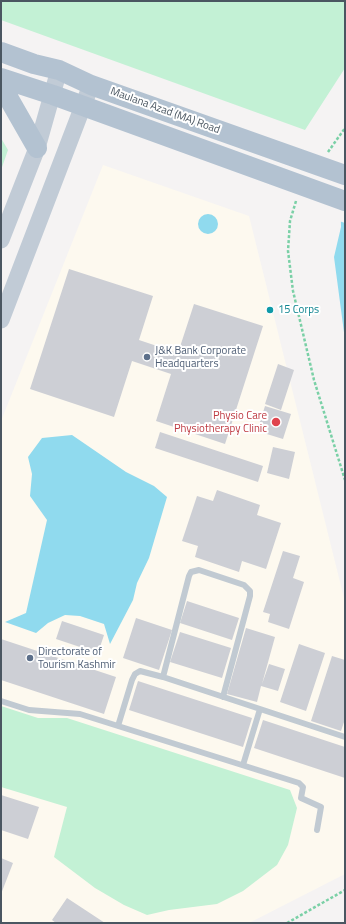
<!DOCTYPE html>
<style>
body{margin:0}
#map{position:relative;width:346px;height:924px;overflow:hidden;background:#f5f3f3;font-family:"Titillium Web",sans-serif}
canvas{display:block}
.frame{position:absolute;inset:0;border:2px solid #4a5661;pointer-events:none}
</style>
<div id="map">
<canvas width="346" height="924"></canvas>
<div class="frame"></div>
</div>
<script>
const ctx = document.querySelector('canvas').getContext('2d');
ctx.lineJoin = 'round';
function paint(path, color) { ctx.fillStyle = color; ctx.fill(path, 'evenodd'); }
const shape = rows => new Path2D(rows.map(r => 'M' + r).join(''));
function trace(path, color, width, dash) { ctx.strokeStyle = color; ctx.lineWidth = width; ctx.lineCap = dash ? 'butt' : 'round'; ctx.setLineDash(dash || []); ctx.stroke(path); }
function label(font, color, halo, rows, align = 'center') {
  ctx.font = font + ' "Titillium Web",sans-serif'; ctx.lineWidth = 4; ctx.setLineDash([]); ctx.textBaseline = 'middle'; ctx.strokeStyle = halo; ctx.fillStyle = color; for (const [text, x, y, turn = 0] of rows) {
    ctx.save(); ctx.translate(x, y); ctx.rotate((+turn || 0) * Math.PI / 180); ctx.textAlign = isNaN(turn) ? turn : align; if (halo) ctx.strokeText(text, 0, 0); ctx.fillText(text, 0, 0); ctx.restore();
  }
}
const commercial = shape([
 [103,165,249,216,345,602,345,874,249,923,1,923,1,421]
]);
const green = shape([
 [1,1,345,1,345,68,305,130,1,20],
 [1,138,8,150,1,170],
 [1,706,38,718,67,718,290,790,297,808,288,845,277,865,243,891,217,904,169,910,147,915,124,905,95,888,54,857,67,807,1,787]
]);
const water = shape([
 [345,163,345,340,334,257,341,227,340,164],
 '198 224a10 10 0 1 1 20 0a10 10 0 1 1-20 0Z',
 [72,435,126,472,154,486,167,497,149,558,137,583,133,600,110,644,104,624,80,616,65,615,48,623,36,633,5,622,26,613,47,520,30,496,32,474,28,457,42,438]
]);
const pier = shape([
 [345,161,345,223,339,221,338,164]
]);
const building = shape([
 [69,269,153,296,139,340,178,353,194,304,263,326,225,444,156,421,171,374,132,361,114,417,30,389],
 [278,364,294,370,281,410,265,404],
 [265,406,291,414,283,439,257,431],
 [160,432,263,466,258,482,155,448],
 [273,447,295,452,289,479,267,473],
 [217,490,260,505,257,515,281,523,266,569,242,561,239,572,195,557,198,546,182,541,197,496,213,501],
 [283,551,300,556,293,578,304,582,289,629,268,622,270,614,263,612],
 [187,601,239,618,232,640,180,623],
 [136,618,172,630,159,670,123,658],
 [62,621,104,635,98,653,56,639],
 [246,628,275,637,262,684,269,664,285,669,278,691,261,686,257,702,227,694],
 [180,632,231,648,222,678,170,662],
 [1,639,116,677,104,714,1,680],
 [299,644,325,653,306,711,280,702],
 [332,656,345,660,345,719,341,731,311,721],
 [138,681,252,718,243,747,129,710],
 [263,720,345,747,345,778,254,748],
 [1,795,39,807,28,839,1,830],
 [1,858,13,863,1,894],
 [67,898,105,923,56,923,52,920]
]);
const path = shape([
 [328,152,345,128],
 [296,201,290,221,288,251,293,291,314,380,345,480],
 [287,923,345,890]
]);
const service = shape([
 [163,677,189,576,191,572,199,570,244,585,250,591,250,596,223,697],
 [1,701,29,710,80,714,299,783,303,787,301,798,321,807,317,830],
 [118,726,132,680,135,674,140,671,163,677,345,737],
 [243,765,260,709]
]);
const secondary = shape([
 [1,240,37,148,59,70],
 [1,320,91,85]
]);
const primary = shape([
 [1,52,34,64,59,70,91,85,345,175],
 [1,78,53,95,345,201],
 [1,85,37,148]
]);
const markers = [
 [270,310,4,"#0f9aa8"],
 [147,357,4,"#5c6f8a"],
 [276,422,5,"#e0444e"],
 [30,658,4,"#5c6f8a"]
];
const streetNames = [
 ["Maulana Azad (MA) Road",165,111,20]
];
const cultureNames = [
 ["15 Corps",278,310]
];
const serviceNames = [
 ["J&K Bank Corporate",155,351],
 ["Headquarters",155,364],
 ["Directorate of",38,652],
 ["Tourism Kashmir",38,665]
];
const healthNames = [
 ["Physio Care",267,416],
 ["Physiotherapy Clinic",267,429]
];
paint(commercial, '#fdf9ef');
paint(green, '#c3f1d5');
paint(water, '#90daee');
paint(pier, '#f5f3f3');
paint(building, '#cdcfd5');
trace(path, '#7ad0a6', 2.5, [3, 2]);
trace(service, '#c1cad2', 6);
trace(secondary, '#c1cbd6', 17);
trace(primary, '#b3c2d1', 20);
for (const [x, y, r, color] of markers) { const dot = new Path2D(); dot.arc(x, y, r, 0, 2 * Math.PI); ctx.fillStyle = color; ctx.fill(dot); trace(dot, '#fff', 1.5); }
label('11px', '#4a5661', '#fff', streetNames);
label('11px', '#0d838f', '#fff', cultureNames, 'left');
label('11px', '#4e5e75', '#fff', serviceNames, 'left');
label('11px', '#be3a42', '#fff', healthNames, 'right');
</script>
